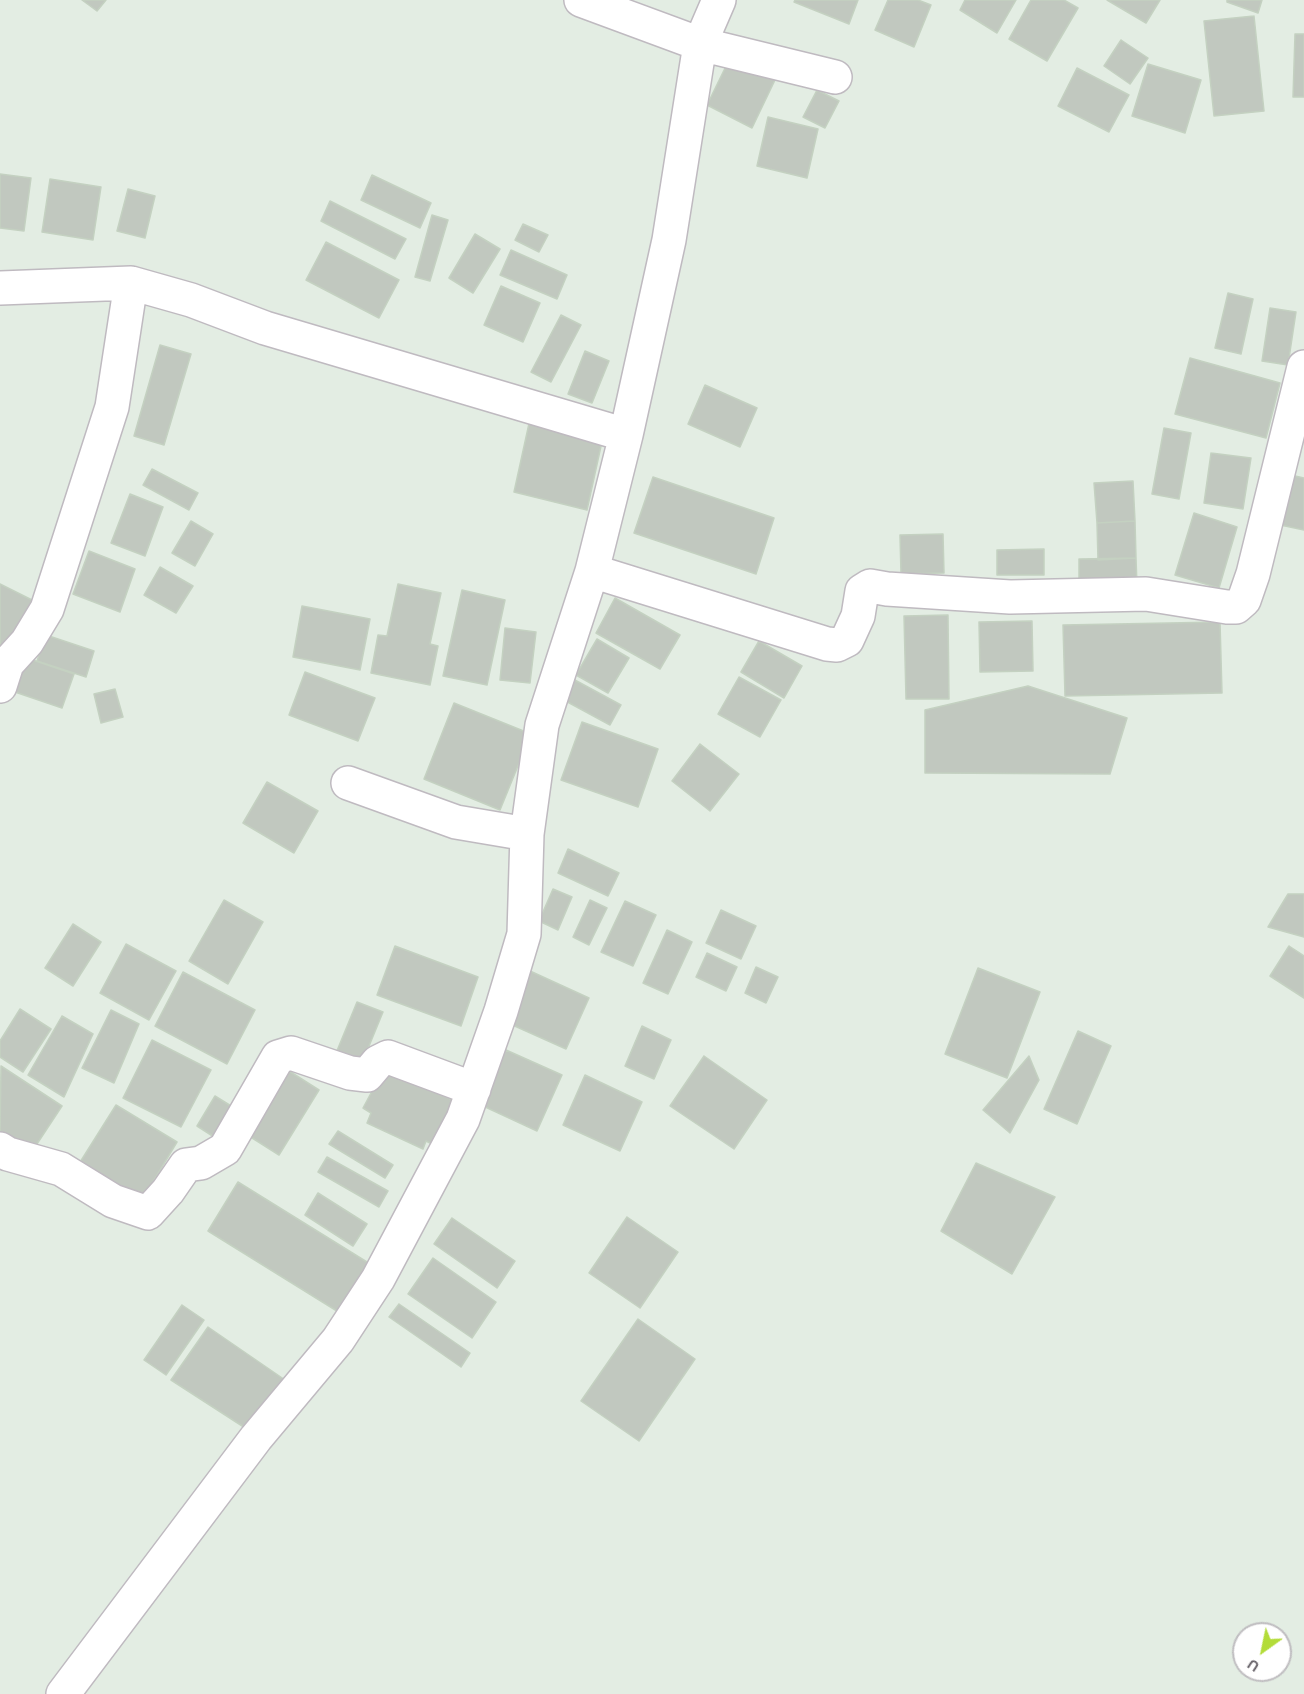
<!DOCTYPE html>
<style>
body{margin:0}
#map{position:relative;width:1304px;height:1694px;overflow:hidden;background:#e3ede3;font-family:Karla,sans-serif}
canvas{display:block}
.north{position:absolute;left:1232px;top:1622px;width:60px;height:60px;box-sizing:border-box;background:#fff;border:2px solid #bfbdc0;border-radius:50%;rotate:213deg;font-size:16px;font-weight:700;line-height:24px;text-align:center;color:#605b62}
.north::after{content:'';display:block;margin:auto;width:21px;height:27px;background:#b3dc39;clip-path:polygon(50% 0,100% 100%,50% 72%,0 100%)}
</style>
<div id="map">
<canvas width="1304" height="1694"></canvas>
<div class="north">U</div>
</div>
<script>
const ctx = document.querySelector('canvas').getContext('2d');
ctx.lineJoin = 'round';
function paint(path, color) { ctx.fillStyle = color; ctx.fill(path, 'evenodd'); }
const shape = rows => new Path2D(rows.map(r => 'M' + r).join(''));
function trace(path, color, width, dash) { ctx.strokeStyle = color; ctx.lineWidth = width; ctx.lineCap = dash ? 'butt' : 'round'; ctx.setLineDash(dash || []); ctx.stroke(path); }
const building = shape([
 [82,0,106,0,97,11,82,0],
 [795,0,858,0,849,24,794,2,795,0],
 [888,0,918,0,931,5,914,47,875,30,888,0],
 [965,0,1016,0,997,33,960,10,965,0],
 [1031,0,1064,0,1078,8,1047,61,1009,39,1031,0],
 [1107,0,1160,0,1146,23,1107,0],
 [1227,0,1262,0,1258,13,1227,2,1227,0],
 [1254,16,1264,111,1214,116,1204,21,1254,16],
 [1295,34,1304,34,1304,97,1293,97,1295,34],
 [1121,40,1148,58,1130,84,1104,66,1121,40],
 [730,58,775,80,752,128,707,105,730,58],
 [1148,64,1201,80,1185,133,1132,116,1148,64],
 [1077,68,1129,95,1109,132,1058,106,1077,68],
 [817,90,839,101,825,128,803,117,817,90],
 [768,117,818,129,807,178,757,166,768,117],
 [0,174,31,178,24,231,0,228,0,174],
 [372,175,431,203,420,228,361,200,372,175],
 [50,179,101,187,93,240,42,232,50,179],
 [128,189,155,196,145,238,117,231,128,189],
 [330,201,406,239,395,259,321,221,330,201],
 [432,215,448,220,430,281,415,277,432,215],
 [523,224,548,235,539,252,515,240,523,224],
 [475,234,500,249,473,293,449,278,475,234],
 [326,242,399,280,379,318,306,280,326,242],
 [511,250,567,275,557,299,500,275,511,250],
 [501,286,540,303,523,342,484,325,501,286],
 [1228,293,1253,299,1241,354,1215,348,1228,293],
 [1270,308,1296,312,1288,365,1262,361,1270,308],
 [561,315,581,325,551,382,531,372,561,315],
 [160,345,191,354,164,445,134,436,160,345],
 [585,351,609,361,592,403,568,394,585,351],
 [1190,358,1280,383,1266,438,1175,414,1190,358],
 [705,385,757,408,740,447,688,424,705,385],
 [530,419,603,437,587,510,514,492,530,419],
 [1164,428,1191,433,1179,499,1152,494,1164,428],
 [1211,453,1251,458,1243,509,1204,503,1211,453],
 [152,469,198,493,189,510,143,485,152,469],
 [1282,473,1304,478,1304,530,1271,523,1282,473],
 [653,477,774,518,756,574,634,533,653,477],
 [1133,481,1135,521,1097,523,1094,483,1133,481],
 [130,494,163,507,145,556,111,543,130,494],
 [1194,513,1237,527,1219,588,1175,575,1194,513],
 [191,521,213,534,195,566,172,553,191,521],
 [1135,521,1136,558,1098,560,1097,523,1135,521],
 [943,534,944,573,901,574,900,535,943,534],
 [1044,549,1044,575,997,575,997,550,1044,549],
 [89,551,135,569,120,612,73,594,89,551],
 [1136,558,1137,586,1079,587,1079,559,1136,558],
 [160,567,193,586,176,613,144,595,160,567],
 [0,584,32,600,4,657,0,655,0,584],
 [398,584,441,593,430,644,438,646,430,685,371,673,378,635,387,636,398,584],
 [462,590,505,600,487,685,443,676,462,590],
 [615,598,680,635,660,669,596,633,615,598],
 [302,606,370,619,360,670,293,657,302,606],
 [948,615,949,699,906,699,904,616,948,615],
 [1032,621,1033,671,980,672,979,622,1032,621],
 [1220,622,1222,693,1065,696,1063,625,1220,622],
 [505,628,536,632,530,683,500,680,505,628],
 [46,635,94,651,86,677,37,661,46,635],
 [597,639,629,658,608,693,576,675,597,639],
 [759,641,802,666,784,698,741,672,759,641],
 [21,656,74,674,62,708,9,690,21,656],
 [305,672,375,698,358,741,289,715,305,672],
 [739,677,781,700,760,737,718,714,739,677],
 [573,679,621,705,610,725,562,699,573,679],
 [1028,686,1127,718,1110,774,925,773,925,710,1028,686],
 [115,689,123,717,101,723,94,694,115,689],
 [454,703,531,734,500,810,424,779,454,703],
 [582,722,658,749,638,807,561,780,582,722],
 [700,744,739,774,710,811,672,781,700,744],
 [267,782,318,811,294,853,243,823,267,782],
 [568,849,619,873,608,896,558,873,568,849],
 [553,889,572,897,558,930,539,921,553,889],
 [1288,894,1304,894,1304,937,1268,927,1288,894],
 [224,900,263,922,228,984,189,961,224,900],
 [590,900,607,908,589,945,573,937,590,900],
 [625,901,656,915,633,966,601,952,625,901],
 [721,910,756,926,741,959,706,943,721,910],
 [73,924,101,942,73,986,45,968,73,924],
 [667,930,692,942,668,994,643,983,667,930],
 [126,944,176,971,149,1020,100,993,126,944],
 [395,946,478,977,461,1026,377,995,395,946],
 [1289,946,1304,956,1304,998,1270,976,1289,946],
 [707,953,737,967,726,991,696,977,707,953],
 [756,967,778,977,766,1003,745,993,756,967],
 [978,968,1040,992,1007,1078,945,1054,978,968],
 [530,971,589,998,566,1049,508,1023,530,971],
 [183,972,255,1010,227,1064,155,1026,183,972],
 [357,1002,383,1012,360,1068,334,1058,357,1002],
 [20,1009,51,1029,23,1072,0,1057,0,1041,20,1009],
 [111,1010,139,1024,114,1083,82,1068,111,1010],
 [62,1016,93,1034,64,1097,28,1075,62,1016],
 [642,1026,671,1040,654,1079,625,1066,642,1026],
 [1078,1031,1111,1046,1077,1124,1044,1109,1078,1031],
 [152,1040,211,1070,181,1127,123,1098,152,1040],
 [506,1050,562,1075,537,1131,481,1105,506,1050],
 [704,1056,767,1100,734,1149,670,1106,704,1056],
 [1029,1056,1039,1080,1010,1133,983,1110,1029,1056],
 [278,1064,319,1090,279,1155,238,1129,278,1064],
 [386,1065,456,1102,434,1145,426,1141,423,1149,367,1123,371,1113,363,1108,386,1065],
 [1,1066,62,1106,31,1153,0,1132,1,1066],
 [585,1075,642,1102,620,1151,563,1125,585,1075],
 [215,1096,244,1114,225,1144,197,1126,215,1096],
 [116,1105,177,1142,139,1205,77,1167,116,1105],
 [338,1131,393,1165,385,1178,329,1144,338,1131],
 [327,1157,388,1191,379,1207,318,1172,327,1157],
 [976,1163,1055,1197,1012,1274,941,1231,976,1163],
 [238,1182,375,1267,345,1316,208,1231,238,1182],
 [318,1193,367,1224,353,1246,305,1215,318,1193],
 [627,1217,678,1252,640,1308,589,1273,627,1217],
 [452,1218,515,1261,497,1288,434,1244,452,1218],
 [433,1258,496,1302,472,1338,408,1294,433,1258],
 [399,1304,470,1353,461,1367,389,1317,399,1304],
 [182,1305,204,1320,166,1375,144,1360,182,1305],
 [638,1319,695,1359,639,1441,581,1401,638,1319],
 [208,1327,288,1382,253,1433,171,1380,208,1327]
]);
const minor = shape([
 [581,0,700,44,835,77],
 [0,288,131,283,191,300,265,328,626,435],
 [592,571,827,644,837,645,847,640,858,616,862,591,870,586,887,589,1010,597,1146,594,1227,607,1236,607,1244,600,1253,574,1304,367],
 [0,686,7,664,27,642,47,609,112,407,131,283],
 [348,783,456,822,527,834],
 [0,1149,8,1154,61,1169,113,1201,148,1213,168,1191,186,1165,201,1163,225,1149,278,1057,291,1053,350,1073,367,1075,378,1062,388,1057,474,1089],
 [63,1694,256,1438,338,1340,378,1279,463,1119,501,1011,524,934,527,834,542,725,592,571,626,435,669,240,700,44,719,0]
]);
paint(building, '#c1c8bf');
trace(building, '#c4d1c1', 1.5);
trace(minor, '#bfbac0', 36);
trace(minor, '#fff', 33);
</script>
